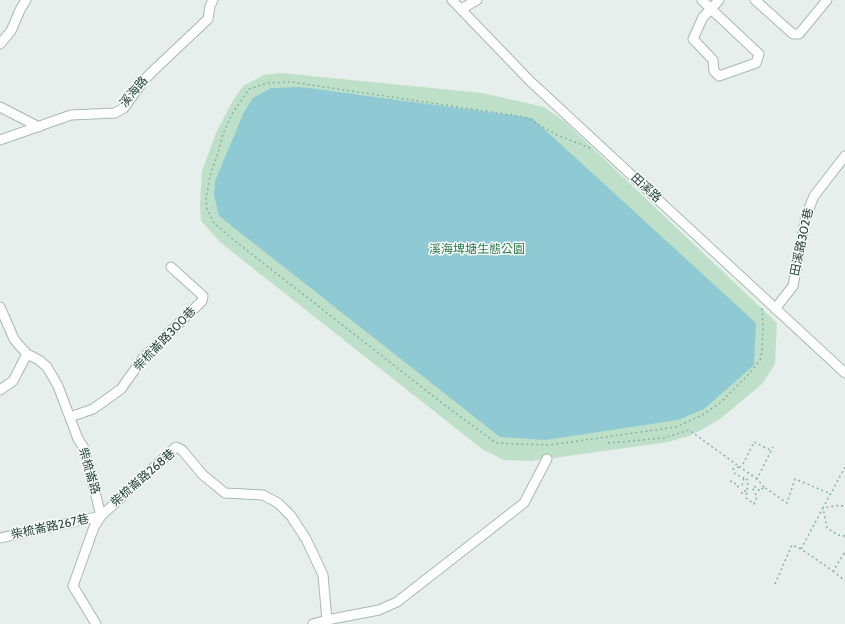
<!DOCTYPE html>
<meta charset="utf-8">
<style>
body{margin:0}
canvas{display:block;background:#e6efeb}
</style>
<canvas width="845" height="624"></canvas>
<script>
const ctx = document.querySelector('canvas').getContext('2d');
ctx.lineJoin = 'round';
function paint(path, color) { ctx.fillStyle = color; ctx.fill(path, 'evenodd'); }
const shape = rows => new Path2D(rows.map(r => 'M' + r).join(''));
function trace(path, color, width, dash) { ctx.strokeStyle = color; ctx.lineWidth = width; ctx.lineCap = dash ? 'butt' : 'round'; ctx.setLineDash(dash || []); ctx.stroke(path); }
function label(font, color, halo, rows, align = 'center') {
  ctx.font = font + ' Cabin,"Noto Sans TC",sans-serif'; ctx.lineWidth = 3; ctx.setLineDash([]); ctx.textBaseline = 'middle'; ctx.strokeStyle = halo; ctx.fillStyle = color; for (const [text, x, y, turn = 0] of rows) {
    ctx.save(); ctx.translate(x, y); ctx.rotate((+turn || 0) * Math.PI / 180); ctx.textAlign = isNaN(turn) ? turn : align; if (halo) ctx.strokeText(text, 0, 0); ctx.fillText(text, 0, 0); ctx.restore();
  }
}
const green = shape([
 [281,73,482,93,544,107,564,121,777,323,775,364,762,384,720,419,703,429,689,436,668,442,532,461,504,460,482,449,221,243,201,221,200,205,202,171,216,133,232,102,243,86,264,75]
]);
const water = shape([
 [301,87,532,118,756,323,754,365,704,409,678,420,545,440,500,437,219,216,214,195,215,181,244,112,253,98,271,88]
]);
const path = shape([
 [590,148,557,135,525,117,291,82,267,83,249,89,232,114,223,134,218,153,210,176,206,199,207,209,214,223,235,241,446,406,496,443,549,445,564,443,676,427,702,415,720,403,750,373,760,360,762,351,763,327,762,307],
 [608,443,664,438,689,430,740,467],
 [739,467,733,469,735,474,744,478],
 [845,467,823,508,840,505,845,507],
 [757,479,740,467,743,464,754,442,772,451],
 [730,481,734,482,737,487,742,485,744,478,748,480,747,491],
 [764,487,757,479,773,447],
 [742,494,742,491,747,491,746,498,754,504,757,497,753,489,754,486,760,491,764,487,787,503,795,479,831,494],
 [845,536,838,535,827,528,823,508,801,549,833,571,845,552],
 [833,571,845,581],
 [775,584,792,545,801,549]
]);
const minor = shape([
 [452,0,530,81,845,373],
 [702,0,711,9,759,54,756,63,719,76,714,71,713,60,693,39,703,17,711,9,719,0],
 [755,0,793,34,799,34,827,0],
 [461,9,477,0],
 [0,44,11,31,20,10,26,0],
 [0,107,39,127],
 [0,140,71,115,115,113,124,108,144,80,154,70,208,19,210,6,213,0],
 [0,307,14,339,18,344,27,354,39,360,47,367,58,386,78,439,84,448,101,516],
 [775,309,793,286,806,216,814,196,845,156],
 [0,390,13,381,27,354],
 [70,417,93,409,121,389,143,358,202,301,203,296,171,267],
 [0,538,101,516],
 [96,624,73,586,94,527,101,516,176,447,182,450,203,475,225,493,263,495,278,503,291,516,306,539,323,575,327,620],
 [313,624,327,620,379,610,397,602,524,503,547,459]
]);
const streetNames = [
 ["溪海路",134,92,-50],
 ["田溪路",646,188,42],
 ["田溪路302巷",802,242,-78],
 ["柴梳崙路300巷",165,339,-46],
 ["柴梳崙路",89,471,74],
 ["柴梳崙路268巷",143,478,-41],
 ["柴梳崙路267巷",50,527,-12]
];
const parkNames = [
 ["溪海埤塘生態公園",477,249]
];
paint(green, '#bfe0c8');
paint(water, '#8ec9d4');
trace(minor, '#a8b8b2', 11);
trace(path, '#86b3a5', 1.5, [2, 3]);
trace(minor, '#fff', 9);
label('12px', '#24423a', '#f7fbf9', streetNames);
label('12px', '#2d7a4b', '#f7fbf9', parkNames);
</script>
